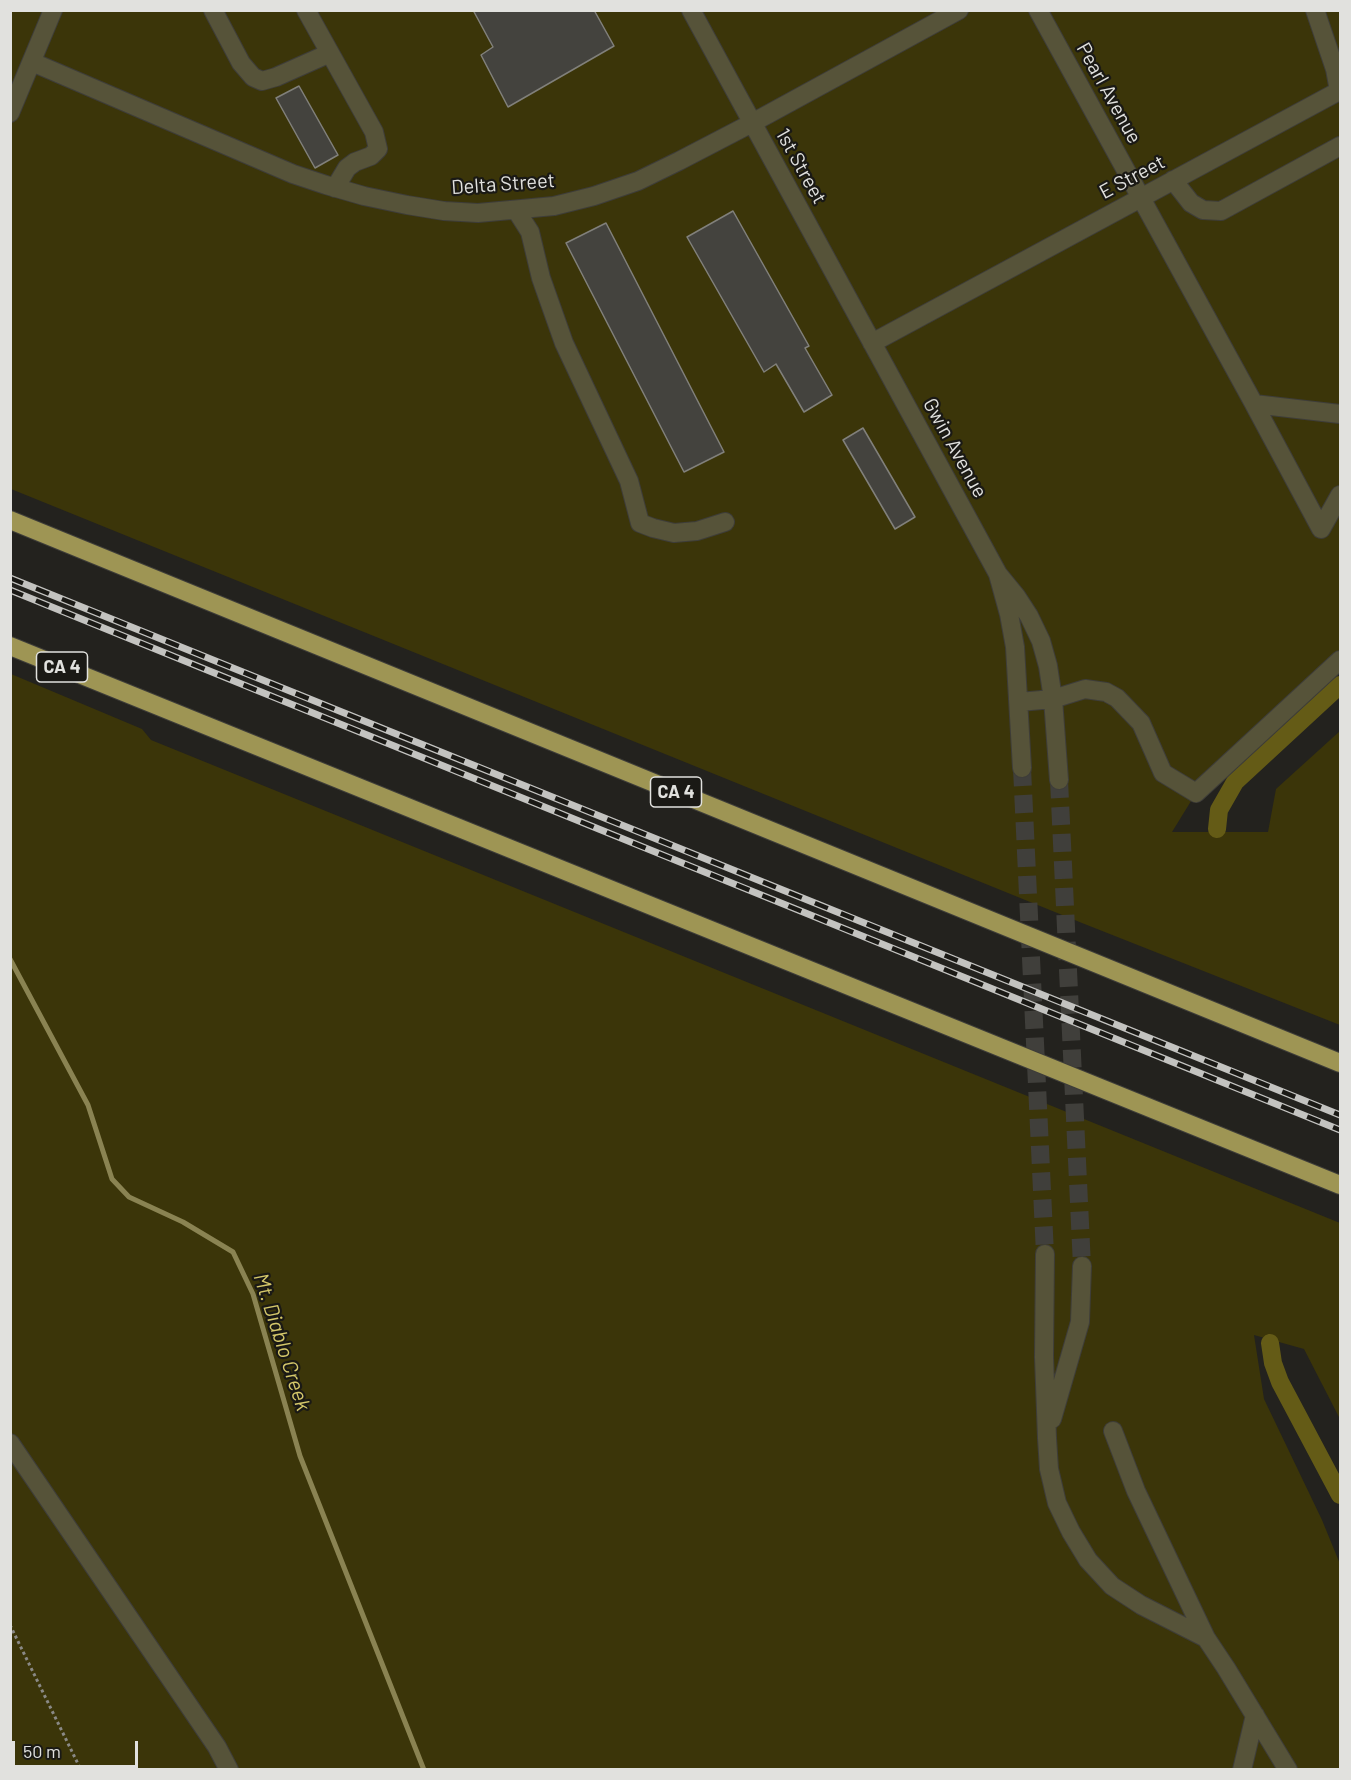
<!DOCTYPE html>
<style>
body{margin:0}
#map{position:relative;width:1351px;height:1780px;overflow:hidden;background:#23221e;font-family:Barlow,sans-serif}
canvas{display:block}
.frame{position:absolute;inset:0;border:12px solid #e1e1de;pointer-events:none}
.scale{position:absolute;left:12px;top:1741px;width:126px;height:27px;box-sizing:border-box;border:3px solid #e1e1de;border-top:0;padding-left:8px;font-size:18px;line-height:21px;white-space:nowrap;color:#e1e1de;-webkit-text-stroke:4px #1a1915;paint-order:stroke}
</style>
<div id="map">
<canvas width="1351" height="1780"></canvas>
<div class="frame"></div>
<div class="scale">50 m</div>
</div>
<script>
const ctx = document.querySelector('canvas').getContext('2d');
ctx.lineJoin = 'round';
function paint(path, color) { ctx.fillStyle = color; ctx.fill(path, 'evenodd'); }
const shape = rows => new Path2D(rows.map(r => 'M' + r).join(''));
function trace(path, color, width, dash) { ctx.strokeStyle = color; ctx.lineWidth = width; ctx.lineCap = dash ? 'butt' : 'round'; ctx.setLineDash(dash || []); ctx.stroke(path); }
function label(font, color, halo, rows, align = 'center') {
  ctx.font = font + ' Barlow,sans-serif'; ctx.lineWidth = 4.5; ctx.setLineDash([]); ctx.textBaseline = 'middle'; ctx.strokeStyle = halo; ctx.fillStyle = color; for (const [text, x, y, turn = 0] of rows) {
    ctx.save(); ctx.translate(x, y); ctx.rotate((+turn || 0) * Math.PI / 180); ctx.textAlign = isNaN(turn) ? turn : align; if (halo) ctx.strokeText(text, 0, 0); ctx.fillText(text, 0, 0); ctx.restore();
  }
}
const green = shape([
 [10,11,1340,11,1340,660,1196,793,1172,832,1268,832,1276,789,1340,731,1340,1025,1082,923,11,489],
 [11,674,142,729,151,740,1340,1223,1340,1419,1304,1349,1254,1335,1264,1399,1322,1520,1340,1564,1340,1769,11,1769]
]);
const stream = shape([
 [10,959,88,1105,112,1179,129,1197,183,1222,233,1252,253,1294,300,1456,424,1770]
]);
const canal = shape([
 [1217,829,1219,810,1235,782,1340,685],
 [1270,1343,1273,1363,1280,1382,1340,1495]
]);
const building = shape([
 [473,10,594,10,614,46,508,107,481,55,493,47,473,10],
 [299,86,338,155,315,168,276,98,299,86],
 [733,211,809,346,805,348,832,395,804,412,776,364,764,372,687,237,733,211],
 [606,223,724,452,684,472,566,243,606,223],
 [863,428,915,517,895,529,843,440,863,428]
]);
const minorTunnel = shape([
 [1022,768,1045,1254],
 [1059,780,1082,1266]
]);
const path = shape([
 [10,1625,81,1770]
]);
const minor = shape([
 [213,10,241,63,253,77,262,81,276,77,330,53],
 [306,10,374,132,378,149,371,156,355,162,347,168,335,188],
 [691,10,998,574],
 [1038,10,1254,404],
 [32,62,293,174,326,185,364,196,407,205,444,211,478,213,554,206,594,196,638,181,679,161,752,123,959,10],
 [10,113,53,10],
 [1173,180,1191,203,1203,210,1221,211,1340,146],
 [516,210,530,232,541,278,564,343,629,481,640,523,653,528,674,533,697,531,725,522],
 [872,343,1339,91,1335,69,1315,10],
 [1340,414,1254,404,1321,529,1340,495],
 [1019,702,1053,699,1085,689,1106,692,1117,698,1141,723,1163,773,1196,793,1340,660],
 [1022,768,1015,647,1009,614,998,574,1016,596,1029,616,1041,641,1048,666,1053,699,1059,780],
 [1045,1254,1044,1357,1047,1438,1049,1469,1057,1503,1071,1532,1088,1560,1112,1586,1141,1605,1206,1638],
 [1052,1419,1080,1322,1082,1266],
 [1113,1431,1136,1491,1206,1638,1226,1668,1288,1770],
 [10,1443,217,1747,229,1770],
 [1242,1770,1255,1715]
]);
const highway = shape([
 [10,520,1340,1063],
 [10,646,1340,1185]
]);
const rail = shape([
 [10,578,1340,1115],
 [10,590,1340,1130]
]);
const shields = [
 [62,667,51],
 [676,792,51]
];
const shieldNames = [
 ["CA 4",62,667],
 ["CA 4",676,792]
];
const streetNames = [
 ["Pearl Avenue",1109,93,61],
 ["1st Street",801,166,61],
 ["E Street",1132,177,-28],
 ["Delta Street",503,184,-4],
 ["Gwin Avenue",955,448,61]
];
const waterNames = [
 ["Mt. Diablo Creek",282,1342,72]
];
paint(green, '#3b3509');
trace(stream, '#8a8352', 5);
trace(canal, '#645b16', 18);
paint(building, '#44433e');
trace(building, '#81807b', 1.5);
trace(minorTunnel, '#403f3b', 18, [18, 9]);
trace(minor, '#3e3d39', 20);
trace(highway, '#3e3d39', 20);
trace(path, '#8a8986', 3, [3, 3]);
trace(minor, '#565339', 18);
trace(highway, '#9e9554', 18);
trace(rail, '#c3c3c0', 7);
trace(rail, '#1a1915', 4.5, [14]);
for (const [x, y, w] of shields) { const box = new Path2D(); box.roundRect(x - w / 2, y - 15, w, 30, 4.5); ctx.fillStyle = '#1a1915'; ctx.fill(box); trace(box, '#e1e1de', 1.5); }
label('bold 18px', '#e1e1de', null, shieldNames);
label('20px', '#e1e1de', '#1a1915', streetNames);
label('italic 21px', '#d5c86a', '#1a1915', waterNames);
</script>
